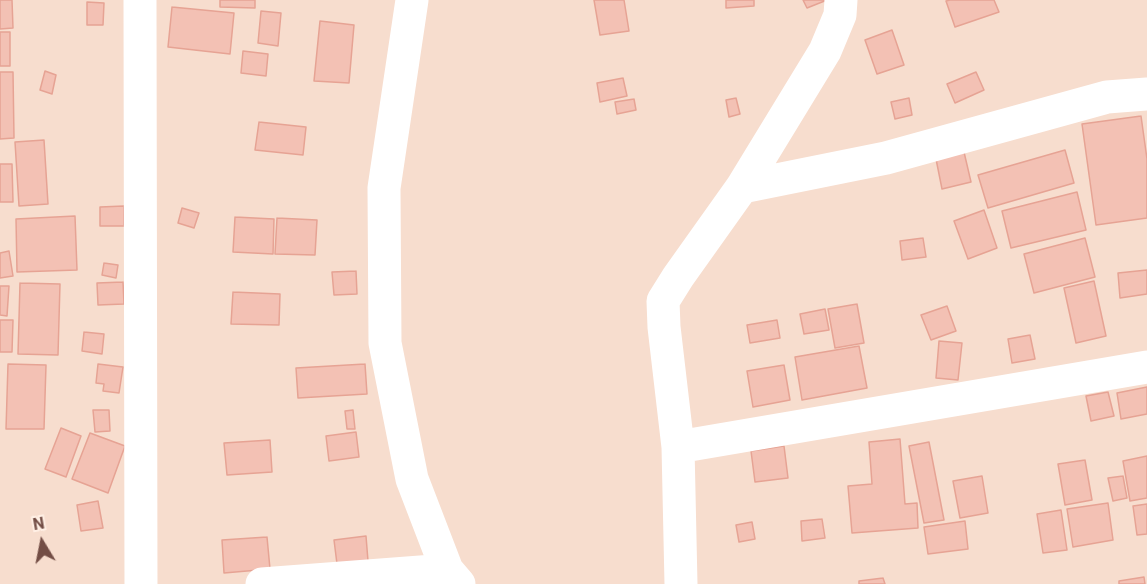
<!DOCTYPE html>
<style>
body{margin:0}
#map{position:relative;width:1147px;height:584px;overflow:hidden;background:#fdeadd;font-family:Roboto,sans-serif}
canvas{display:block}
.north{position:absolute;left:12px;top:512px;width:60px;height:60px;-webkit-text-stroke:4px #ffefe4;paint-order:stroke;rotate:350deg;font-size:16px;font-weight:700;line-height:24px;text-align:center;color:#734d45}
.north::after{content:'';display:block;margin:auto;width:21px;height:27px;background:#734d45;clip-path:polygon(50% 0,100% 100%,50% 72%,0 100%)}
</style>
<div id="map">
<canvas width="1147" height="584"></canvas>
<div class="north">N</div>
</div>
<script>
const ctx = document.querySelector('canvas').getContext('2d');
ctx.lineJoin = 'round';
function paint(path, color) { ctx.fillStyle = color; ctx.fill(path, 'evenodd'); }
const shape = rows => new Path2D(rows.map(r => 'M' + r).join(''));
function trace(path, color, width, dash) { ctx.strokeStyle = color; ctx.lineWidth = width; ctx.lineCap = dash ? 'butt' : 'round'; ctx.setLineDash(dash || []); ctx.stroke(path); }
const residential = shape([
 [0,0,1147,0,1147,584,0,584]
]);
const building = shape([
 [0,0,12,0,13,28,0,29,0,0],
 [220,0,255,0,255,8,220,7,220,0],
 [594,0,624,0,629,31,600,35,594,0],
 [726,0,754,0,754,6,726,8,726,0],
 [803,0,827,0,807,8,803,0],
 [950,0,994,0,999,12,955,27,946,1,950,0],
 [87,2,104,3,103,25,87,25,87,2],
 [172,7,234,13,230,54,168,47,172,7],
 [261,11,281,13,278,46,258,43,261,11],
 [320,21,354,25,349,83,314,81,320,21],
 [892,30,904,65,877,74,865,40,892,30],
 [0,32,10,32,10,66,0,66,0,32],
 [243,51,268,54,266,76,241,73,243,51],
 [45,71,56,75,52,94,40,90,45,71],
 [0,72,13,72,14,138,0,139,0,72],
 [976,72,984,90,955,103,947,84,976,72],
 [623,78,627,96,600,102,597,83,623,78],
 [736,98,740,114,729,117,726,100,736,98],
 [909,98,912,115,895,119,891,102,909,98],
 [634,99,636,110,617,114,615,102,634,99],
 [1141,116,1147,159,1147,218,1096,225,1082,124,1141,116],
 [259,122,306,127,303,155,255,150,259,122],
 [44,140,48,204,19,206,15,142,44,140],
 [1065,150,1074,183,988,208,978,175,1065,150],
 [964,152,971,182,942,189,936,159,964,152],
 [0,164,12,164,13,202,0,202,0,164],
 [1077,192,1086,230,1011,248,1002,211,1077,192],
 [124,206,124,226,100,226,100,207,124,206],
 [182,208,199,213,194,228,178,223,182,208],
 [984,210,997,248,968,259,954,221,984,210],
 [75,216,77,270,17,272,16,219,75,216],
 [235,217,274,219,273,254,233,252,235,217],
 [277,218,317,220,315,255,275,254,277,218],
 [923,238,926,257,902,260,900,241,923,238],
 [1085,238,1095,277,1034,293,1024,254,1085,238],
 [9,251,13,276,0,278,0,253,9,251],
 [104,263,118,265,116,278,102,275,104,263],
 [1147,270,1147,294,1120,298,1118,273,1147,270],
 [356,271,357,294,334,295,332,272,356,271],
 [1094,281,1106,336,1076,343,1064,288,1094,281],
 [123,282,124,304,98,305,97,283,123,282],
 [20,283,60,284,58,355,18,354,20,283],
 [0,286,9,286,7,316,0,315,0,286],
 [233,292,280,294,279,325,231,324,233,292],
 [857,304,864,343,835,348,828,309,857,304],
 [947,306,956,331,931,340,921,315,947,306],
 [825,309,829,330,804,334,800,314,825,309],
 [0,320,13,320,12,352,0,352,0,320],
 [777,320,780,338,750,343,747,325,777,320],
 [84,332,104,334,102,354,82,351,84,332],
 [1030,335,1035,359,1012,363,1008,339,1030,335],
 [939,341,962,343,958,380,936,378,939,341],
 [859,346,867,388,802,400,795,357,859,346],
 [8,364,46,365,44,429,6,429,8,364],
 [98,364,123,367,119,393,103,391,104,384,96,383,98,364],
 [365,364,367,394,298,398,296,368,365,364],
 [784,365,790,400,753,407,747,371,784,365],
 [1147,387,1147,414,1121,419,1117,393,1147,387],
 [1108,392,1114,416,1091,421,1086,396,1108,392],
 [93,410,109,410,110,431,95,432,93,410],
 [353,410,355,429,347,429,345,411,353,410],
 [61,428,81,436,66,477,45,469,61,428],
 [356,432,359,457,329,461,326,436,356,432],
 [90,433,125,446,108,493,72,479,90,433],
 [900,439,905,504,917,503,918,528,852,533,848,486,872,484,869,442,900,439],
 [270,440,272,472,227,475,224,443,270,440],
 [929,442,944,520,924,523,909,446,929,442],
 [784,446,788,478,755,482,751,451,784,446],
 [1147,456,1147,498,1130,501,1123,461,1147,456],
 [1085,460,1092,500,1065,505,1058,464,1085,460],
 [982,476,988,513,960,518,953,481,982,476],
 [1123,476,1127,498,1113,501,1108,478,1123,476],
 [98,501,103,528,81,531,77,505,98,501],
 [1108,503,1113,540,1073,547,1067,509,1108,503],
 [1147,504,1147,534,1137,535,1133,506,1147,504],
 [1061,510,1067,550,1043,553,1037,514,1061,510],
 [822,519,825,538,802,541,801,521,822,519],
 [965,521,968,549,928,554,924,527,965,521],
 [752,522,755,539,739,542,736,525,752,522],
 [366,536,368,561,337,564,334,540,366,536],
 [267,537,270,569,224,573,222,540,267,537],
 [1144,577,1145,584,1119,584,1119,581,1144,577],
 [883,578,885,584,859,584,859,581,883,578]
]);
const minor = shape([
 [140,0,141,584],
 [412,0,384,188,385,343,412,479,447,570,459,584],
 [742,187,886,158,1107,97,1147,94],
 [678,447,1147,367],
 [262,584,447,570],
 [681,584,678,447,664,327,663,301,678,277,742,187,825,51,840,15,841,0]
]);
paint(residential, '#f7ddce');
paint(building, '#f3c1b4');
trace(building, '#e6a394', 1.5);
trace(minor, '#fff', 33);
</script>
